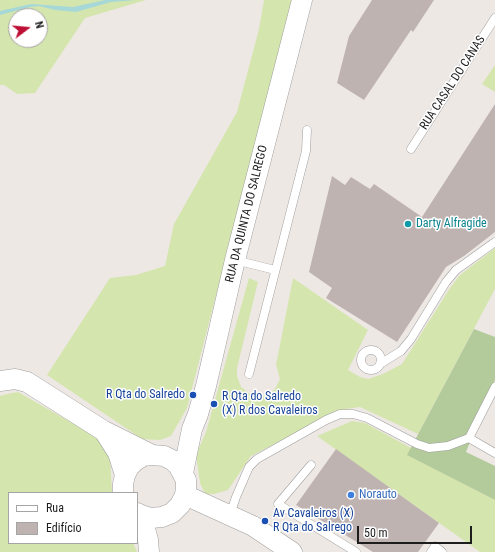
<!DOCTYPE html>
<meta charset="utf-8">
<style>
body{margin:0}
#map{position:relative;width:495px;height:552px;overflow:hidden;background:#eee8e4;font-family:"Roboto Condensed",sans-serif}
canvas{display:block}
.legend{position:absolute;left:8px;top:492px;width:130px;height:52px;box-sizing:border-box;background:#fff;border:1px solid #a5a5a5;margin:0;padding:5px 7px;list-style:none;font-size:12px;color:#1d1d1d}
.legend li{display:flex;align-items:center;gap:8px;height:20px}
.legend b{width:20px;border:1px solid #a5a5a5}
.north{position:absolute;left:8px;top:8px;width:40px;height:40px;box-sizing:border-box;background:#fff;border:1px solid #a5a5a5;border-radius:50%;rotate:74deg;font-size:11px;font-weight:700;line-height:16px;text-align:center;color:#1d1d1d}
.north::after{content:'';display:block;margin:auto;width:14px;height:18px;background:#bd0e34;clip-path:polygon(50% 0,100% 100%,50% 72%,0 100%)}
.scale{position:absolute;left:357px;top:526px;width:115px;height:18px;box-sizing:border-box;border:2px solid #1d1d1d;border-top:0;padding-left:5px;font-size:12px;line-height:14px;white-space:nowrap;color:#1d1d1d;-webkit-text-stroke:3px #fff;paint-order:stroke}
</style>
<div id="map">
<canvas width="495" height="552"></canvas>
<ul class="legend">
<li><b style="height:5px;background:#fff"></b>Rua</li>
<li><b style="height:11px;background:#beb3b1"></b>Edifício</li>
</ul>
<div class="north">N</div>
<div class="scale">50 m</div>
</div>
<script>
const ctx = document.querySelector('canvas').getContext('2d');
ctx.lineJoin = 'round';
function paint(path, color) { ctx.fillStyle = color; ctx.fill(path, 'evenodd'); }
const shape = rows => new Path2D(rows.map(r => 'M' + r).join(''));
function trace(path, color, width, dash) { ctx.strokeStyle = color; ctx.lineWidth = width; ctx.lineCap = dash ? 'butt' : 'round'; ctx.setLineDash(dash || []); ctx.stroke(path); }
function label(font, color, halo, rows, align = 'center') {
  ctx.font = font + ' "Roboto Condensed",sans-serif'; ctx.lineWidth = 3; ctx.setLineDash([]); ctx.textBaseline = 'middle'; ctx.strokeStyle = halo; ctx.fillStyle = color; for (const [text, x, y, turn = 0] of rows) {
    ctx.save(); ctx.translate(x, y); ctx.rotate((+turn || 0) * Math.PI / 180); ctx.textAlign = isNaN(turn) ? turn : align; if (halo) ctx.strokeText(text, 0, 0); ctx.fillText(text, 0, 0); ctx.restore();
  }
}
const grass = shape([
 [0,0,146,0,85,18,35,93,17,94,4,85,0,85],
 [16,16,40,16,40,40,16,40],
 [264,0,292,0,187,408,171,436,160,440,142,439,47,375,110,278,136,275,165,266,174,224,237,112,259,29],
 [495,65,495,92,482,84],
 [495,248,495,289,418,434,360,407,340,410,251,456,228,490,214,494,205,494,200,483,196,455,206,432,249,278,258,282,237,368,237,376,241,387,255,398,267,395,275,389,280,379,276,365,293,278,368,330,348,370,360,377,368,379,383,374,402,364,450,288,460,275],
 [18,392,95,436,110,454,112,493,9,493,9,543,133,543,137,552,0,552,0,396,7,394],
 [352,421,365,423,411,448,408,455,495,500,495,552,480,552,317,436]
]);
const forest = shape([
 [474,329,495,337,495,380,466,452,495,466,495,500,407,455]
]);
const water = shape([
 [105,0,136,0,111,2,76,12,55,10,39,6,30,7,0,15,0,11,31,4,73,7]
]);
const building = shape([
 [372,0,434,0,413,32,411,30,364,100,337,83,349,36],
 [495,104,495,232,464,256,446,267,397,342,326,298,332,288,309,272,332,176,345,185,351,177,370,189,374,184,422,217],
 [336,449,439,523,418,552,373,552,296,505]
]);
const service = shape([
 [411,149,495,18],
 [235,260,275,270],
 '361 360a10 10 0 1 1 20 0a10 10 0 1 1-20 0Z',
 [380,364,401,351,411,339,446,282,456,270,495,242],
 [249,374,306,151,307,130],
 [469,438,495,453],
 [311,465,278,504,356,552],
 [230,515,236,497,249,467,257,459,326,420,340,414,353,414,367,418,417,444,429,448,448,446,469,438,495,387],
 [431,552,435,546,442,552]
]);
const tertiary = shape([
 [0,381,15,379,27,382,104,431,152,455],
 [104,431,118,453,125,475],
 [183,473,192,429,198,414,206,386,235,260,302,0],
 [123,493,123,484,125,475,129,467,135,461,143,456,152,455,164,456,172,460,178,465,186,480,186,488,185,495,180,505,172,513,162,517,151,518,141,515,137,513],
 [185,495,253,526,292,552],
 [141,515,148,540,149,552]
]);
const markers = [
 [408,224,4,"#0f9aa8"],
 [193,395,4,"#1a4fb4"],
 [214,404,4,"#1a4fb4"],
 [351,495,4,"#3f7fe0"],
 [265,521,4,"#1a4fb4"]
];
const streetNames = [
 ["RUA CASAL DO CANAS",453,83,-57],
 ["RUA DA QUINTA DO SALREGO",247,214,-76]
];
const cultureNames = [
 ["Darty Alfragide",416,224]
];
const transitNames = [
 ["R Qta do Salredo",185,395,"right"],
 ["R Qta do Salredo",222,397],
 ["(X) R dos Cavaleiros",222,411],
 ["Av Cavaleiros (X)",273,514],
 ["R Qta do Salrego",273,528]
];
const shopNames = [
 ["Norauto",359,495]
];
paint(grass, '#d4e5ad');
paint(forest, '#b3ca9b');
paint(water, '#a7d8d8');
paint(building, '#beb3b1');
trace(service, '#9e9e9e', 9);
trace(tertiary, '#9e9e9e', 21);
trace(service, '#fff', 8);
trace(tertiary, '#fff', 20);
for (const [x, y, r, color] of markers) { const dot = new Path2D(); dot.arc(x, y, r, 0, 2 * Math.PI); ctx.fillStyle = color; ctx.fill(dot); trace(dot, '#fff', 1.5); }
label('12px', '#1d1d1d', '#fff', streetNames);
label('12px', '#0d838f', '#fff', cultureNames, 'left');
label('12px', '#164399', '#fff', transitNames, 'left');
label('12px', '#366cbe', '#fff', shopNames, 'left');
</script>
